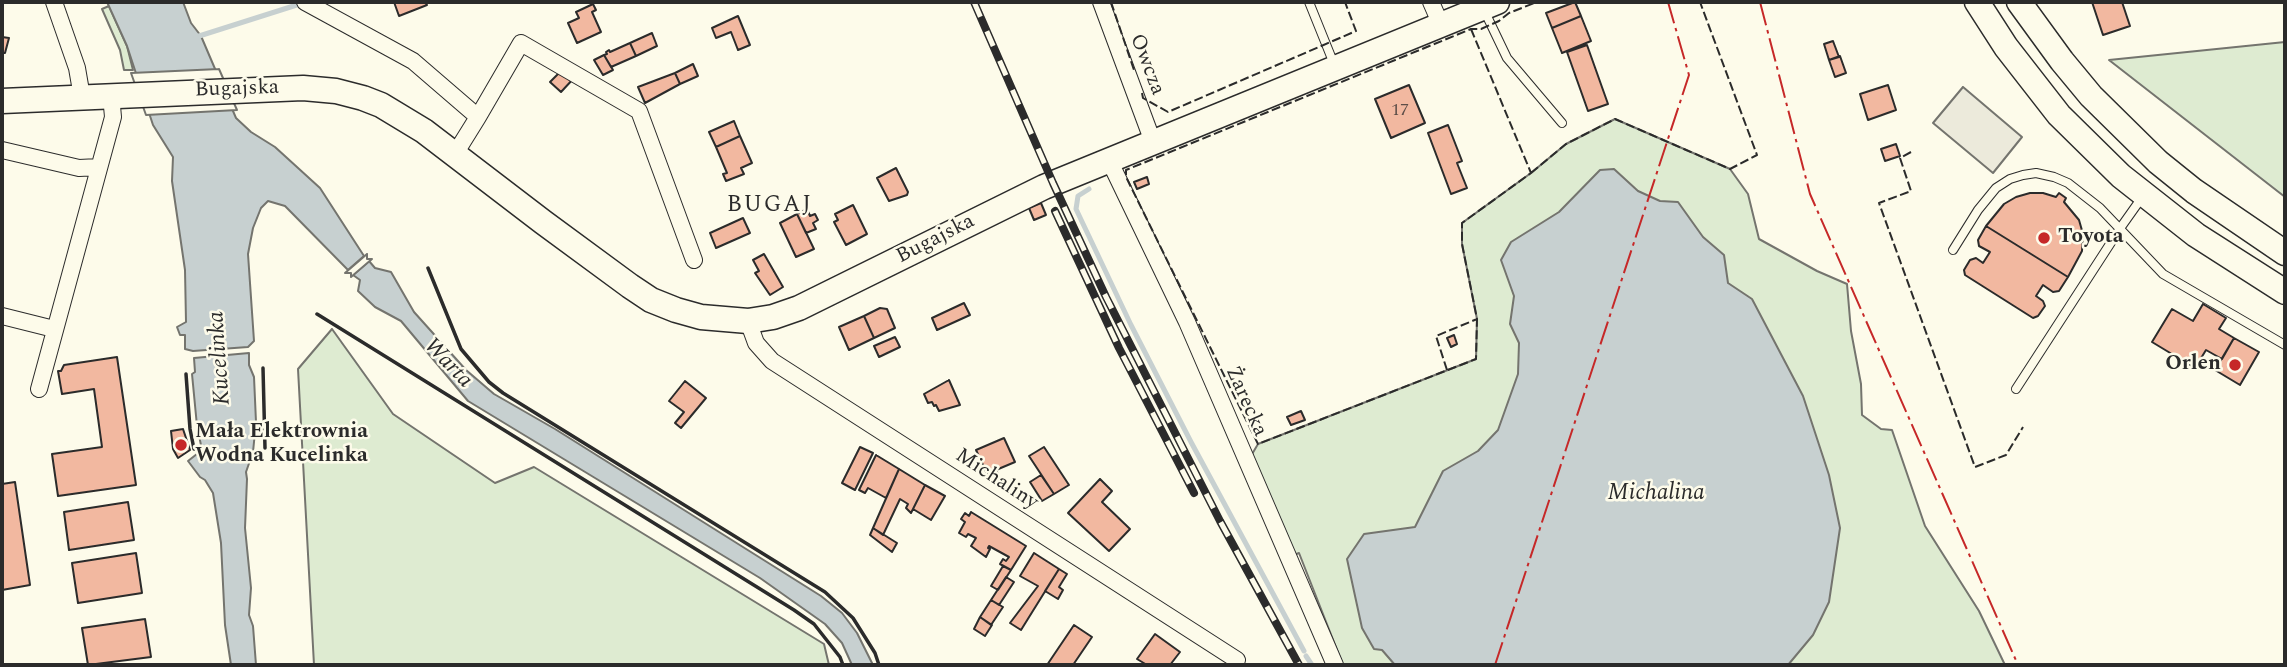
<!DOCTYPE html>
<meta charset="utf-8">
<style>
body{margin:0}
#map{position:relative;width:2287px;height:667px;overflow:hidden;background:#fdfbea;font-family:Spectral,serif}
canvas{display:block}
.frame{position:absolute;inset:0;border:4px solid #2b2b2b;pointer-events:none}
</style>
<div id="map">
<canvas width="2287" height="667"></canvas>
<div class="frame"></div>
</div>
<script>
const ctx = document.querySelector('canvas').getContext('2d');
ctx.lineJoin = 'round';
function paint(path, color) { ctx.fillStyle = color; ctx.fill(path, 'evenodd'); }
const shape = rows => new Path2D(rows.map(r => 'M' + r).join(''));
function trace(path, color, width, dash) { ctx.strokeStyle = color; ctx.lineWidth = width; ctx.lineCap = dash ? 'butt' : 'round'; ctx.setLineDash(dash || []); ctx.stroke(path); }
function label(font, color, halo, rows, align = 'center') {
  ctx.font = font + ' Spectral,serif'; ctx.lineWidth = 5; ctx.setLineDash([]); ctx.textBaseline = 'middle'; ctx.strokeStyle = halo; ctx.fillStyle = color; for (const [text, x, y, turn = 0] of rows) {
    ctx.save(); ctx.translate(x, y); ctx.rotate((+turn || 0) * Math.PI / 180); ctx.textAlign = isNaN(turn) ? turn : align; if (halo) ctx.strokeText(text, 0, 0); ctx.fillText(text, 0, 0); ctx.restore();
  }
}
const green = shape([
 [109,6,127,46,133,70,124,70,120,50,102,9,109,6],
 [2285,42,2285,197,2109,60,2285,42],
 [1615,119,1730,169,1748,194,1759,239,1817,271,1847,284,1851,331,1861,384,1862,415,1881,429,1892,430,1925,526,1979,611,2005,665,1343,665,1299,553,1289,557,1248,461,1258,444,1476,359,1477,319,1462,244,1462,223,1531,173,1566,144,1615,119],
 [332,329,393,414,495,483,534,467,824,644,829,665,314,665,298,369,332,329]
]);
const parking = shape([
 [1963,87,2022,137,1993,173,1933,123,1963,87]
]);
const water = shape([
 [107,2,183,2,191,23,201,36,236,118,251,132,275,147,320,188,364,256,348,270,285,206,268,201,261,208,253,228,248,254,254,341,248,347,193,351,185,349,185,335,180,335,177,327,186,322,185,270,172,181,173,157,153,125,127,46,107,2],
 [1614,169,1638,191,1660,201,1678,202,1703,237,1724,255,1728,283,1752,299,1803,396,1829,475,1840,528,1829,602,1813,635,1788,665,1395,665,1382,650,1374,649,1362,628,1347,559,1364,534,1415,527,1443,471,1478,451,1498,430,1518,374,1519,343,1510,324,1514,296,1501,260,1511,242,1559,212,1600,170,1614,169],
 [369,261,375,268,391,272,414,312,466,370,494,394,555,429,821,596,842,613,857,633,873,665,852,665,842,643,825,624,760,578,468,401,401,321,375,307,358,291,360,280,353,275,369,261],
 [249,353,249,365,254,377,256,422,253,452,246,472,247,479,245,528,251,588,249,615,253,626,256,665,231,665,225,625,221,543,213,493,205,480,200,477,188,461,202,450,197,426,192,374,195,372,194,358,249,353]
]);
const pier = shape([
 [219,69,237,110,146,115,131,73,219,69],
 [367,254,367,259,372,259,351,277,351,273,345,273,367,254]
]);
const stream = shape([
 [196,37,303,3],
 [1089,189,1078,196,1076,209,1131,325,1191,442,1304,651],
 [1306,656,1312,665]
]);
const building = shape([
 [394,2,425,2,427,5,399,16,394,2],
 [1575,2,1581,16,1552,28,1546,13,1575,2],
 [2092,2,2122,2,2130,26,2103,35,2092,2],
 [593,4,596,10,592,12,601,32,577,43,568,23,579,18,576,12,593,4],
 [738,16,750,45,738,50,731,32,716,38,712,28,738,16],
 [1581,16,1591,41,1562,53,1552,28,1581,16],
 [652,33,657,46,636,56,630,43,652,33],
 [2,37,9,38,5,53,2,53,2,37],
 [1833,41,1839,57,1829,60,1824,44,1833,41],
 [630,43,636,56,611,67,604,55,607,54,606,52,609,50,610,52,630,43],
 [1587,45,1608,104,1588,111,1567,52,1587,45],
 [604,55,613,70,603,75,594,60,604,55],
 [1840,56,1846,73,1835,77,1829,60,1840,56],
 [693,64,698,76,680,84,675,73,693,64],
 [563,69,574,78,561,92,550,82,563,69],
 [675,73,680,84,645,103,638,87,675,73],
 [1409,85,1425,123,1391,138,1375,99,1409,85],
 [1888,85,1896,110,1868,120,1860,94,1888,85],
 [734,121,740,136,716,147,709,132,734,121],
 [1448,125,1462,161,1457,163,1467,188,1451,194,1428,133,1448,125],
 [740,136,752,163,741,168,744,174,726,181,723,174,727,173,716,147,740,136],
 [1896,144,1900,156,1885,161,1881,149,1896,144],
 [896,168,908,192,907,195,889,201,877,178,896,168],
 [1147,177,1149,184,1137,189,1134,182,1147,177],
 [2030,193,2043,193,2056,197,2059,193,2066,198,2064,202,2079,220,2083,234,2082,251,2068,277,1986,226,2004,204,2016,197,2030,193],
 [1041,203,1046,215,1034,220,1029,208,1041,203],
 [853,205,867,234,846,245,834,222,838,220,835,214,853,205],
 [807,209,810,216,815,214,818,220,813,223,816,229,806,233,797,214,807,209],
 [797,214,814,249,796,257,780,223,797,214],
 [743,218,750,233,716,248,710,233,743,218],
 [1986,226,2068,277,2059,291,2053,292,2043,285,2036,296,2043,301,2045,306,2038,316,2033,318,1965,275,1964,270,1970,260,1976,258,1983,263,1990,252,1979,246,1978,240,1986,226],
 [764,254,783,287,770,295,755,273,759,271,753,260,764,254],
 [964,303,970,315,937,330,932,318,964,303],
 [2203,304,2226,318,2219,329,2234,338,2222,359,2206,350,2195,368,2152,342,2172,309,2193,321,2203,304],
 [880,308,887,309,895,328,874,338,864,316,880,308],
 [864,316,874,338,849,350,839,327,864,316],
 [1454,335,1457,344,1451,347,1447,338,1454,335],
 [895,337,900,347,879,357,874,346,895,337],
 [2234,338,2259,352,2240,385,2215,370,2234,338],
 [117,357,136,485,58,496,52,454,102,447,94,389,62,394,58,371,61,371,64,365,117,357],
 [949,380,960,405,939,411,936,405,934,406,932,402,928,403,924,394,949,380],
 [685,381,706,398,681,428,675,423,684,412,669,401,685,381],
 [1301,411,1305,420,1291,425,1287,417,1301,411],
 [183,429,190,450,178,458,173,449,171,431,183,429],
 [1004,438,1015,462,996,470,998,474,989,478,976,450,1004,438],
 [860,447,873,453,855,490,842,483,860,447],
 [1044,447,1069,485,1054,494,1029,456,1044,447],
 [876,455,899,469,886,498,868,488,865,493,859,490,876,455],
 [899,469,925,485,911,513,906,508,908,504,900,499,883,535,873,528,899,469],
 [1041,475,1054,494,1042,501,1030,482,1041,475],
 [1100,479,1112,491,1102,502,1130,529,1109,551,1068,513,1100,479],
 [15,482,30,585,2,590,2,484,15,482],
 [925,485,945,496,931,520,913,509,925,485],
 [128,502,134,540,69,550,64,512,128,502],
 [971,512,1026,546,1011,570,1000,564,1003,559,1006,561,1009,557,989,546,988,548,990,549,986,557,971,546,976,538,968,534,966,537,959,533,965,522,961,519,965,513,969,516,971,512],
 [873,528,897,543,892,552,870,535,873,528],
 [136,553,142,593,78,603,72,563,136,553],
 [1034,553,1059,569,1021,630,1010,623,1038,586,1020,576,1034,553],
 [1003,566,1011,570,998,590,991,586,1003,566],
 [1059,569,1067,574,1059,587,1063,590,1058,599,1045,591,1059,569],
 [1006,577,1014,582,999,605,991,600,1006,577],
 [991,600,1003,607,991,625,980,617,991,600],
 [980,617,992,625,985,636,974,629,980,617],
 [145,619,151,657,88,665,82,628,145,619],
 [1074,625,1092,637,1073,665,1047,665,1074,625],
 [1155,634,1180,652,1170,665,1147,665,1137,659,1155,634]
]);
const service = shape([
 [1309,2,1334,64],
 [1484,10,1507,58,1562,123],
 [1953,250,1978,210,1996,188,2010,179,2023,175,2036,173,2054,177,2068,183,2100,208,2163,274,2285,345],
 [2016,389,2121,227,2143,196]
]);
const minor = shape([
 [54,2,77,68,82,97],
 [305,2,413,61,478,117,455,154],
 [1101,2,1153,142],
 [1431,2,1441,25],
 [478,117,521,43,639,111,694,260],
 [2,150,79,168,99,167],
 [1109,160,1187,322,1335,665],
 [2,316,54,329],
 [748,321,756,343,772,361,1237,660],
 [39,389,113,117,111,95]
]);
const primary = shape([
 [1977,2,2006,47,2059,115,2121,176,2196,235,2285,292],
 [2019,2,2062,61,2091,96,2158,162,2194,191,2285,253],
 [2,101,303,88,336,91,363,98,381,105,424,131,543,222,630,286,651,300,676,310,701,317,748,321,773,317,799,308,1044,187,1497,2]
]);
const rail = shape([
 [974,2,1053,183,1106,297,1220,521,1299,665],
 [1055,211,1119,348,1194,493]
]);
const fence = shape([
 [1111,2,1135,73],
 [1471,29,1531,173,1462,223,1462,244,1477,319,1476,359,1258,444,1126,177,1126,170,1471,29,1481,29,1499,21,1509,13,1537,2],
 [1142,93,1143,98,1168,112,1356,31,1345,2],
 [1911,152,1900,158,1911,191,1879,203,1975,467,2006,455,2023,427],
 [1531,173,1566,144,1615,119,1730,169,1757,155,1700,2],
 [1447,370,1436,336,1477,319]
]);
const wall = shape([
 [428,268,461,349,489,382,503,393,825,592,853,618,875,653,879,665],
 [317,314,794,610,814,624,840,657,843,665],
 [263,368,265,448],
 [186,374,190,429,194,449]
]);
const power = shape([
 [1760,2,1810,194,2018,665],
 [1495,665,1689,75,1668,2]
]);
const markers = [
 [2044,238,7,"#c62828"],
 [2235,365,7,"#c62828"],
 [181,445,7,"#c62828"]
];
const numberNames = [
 ["17",1400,111]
];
const streetNames = [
 ["Owcza",1146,65,69],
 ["Bugajska",237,90,-2],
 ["Bugajska",936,240,-27],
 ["Żarecka",1245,402,66],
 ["Michaliny",996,480,33]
];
const poiNames = [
 ["Toyota",2058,238],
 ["Orlen",2221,365,"right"],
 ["Mała Elektrownia",195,433],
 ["Wodna Kucelinka",195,457]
];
const neighbourhoodNames = [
 ["BUGAJ",770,206]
];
const waterNames = [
 ["Kucelinka",221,358,-94],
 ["Warta",447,364,46],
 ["Michalina",1656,494]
];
paint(green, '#deebd1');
trace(green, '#74746e', 2);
paint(parking, '#eceadb');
trace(parking, '#74746e', 2);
paint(water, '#c7d0d0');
trace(water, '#74746e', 2);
paint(pier, '#fdfbea');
trace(pier, '#74746e', 2);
trace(stream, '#c7d0d0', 5);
paint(building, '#f2b8a0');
trace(building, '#2b2b2b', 2);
trace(service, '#2b2b2b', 10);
trace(minor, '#2b2b2b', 18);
trace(primary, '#2b2b2b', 27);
trace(service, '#fdfbea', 8);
trace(minor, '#fdfbea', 16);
trace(primary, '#fdfbea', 24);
trace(rail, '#2b2b2b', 8);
trace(rail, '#fdfbea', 5, [16]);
trace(fence, '#2b2b2b', 2, [9, 3.5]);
trace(wall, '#2b2b2b', 3.5);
trace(power, '#c62828', 2, [24, 5, 3.5, 5]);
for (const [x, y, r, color] of markers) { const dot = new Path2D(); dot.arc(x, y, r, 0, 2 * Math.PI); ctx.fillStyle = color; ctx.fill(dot); trace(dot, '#fdfbea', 2.5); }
label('18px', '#5d4e48', null, numberNames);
label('21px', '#2b2b2b', '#fdfbea', streetNames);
label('bold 21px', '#2b2b2b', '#fdfbea', poiNames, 'left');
ctx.letterSpacing = '2px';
label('23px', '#2b2b2b', '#fdfbea', neighbourhoodNames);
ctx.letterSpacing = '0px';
label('italic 23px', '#2b2b2b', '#fdfbea', waterNames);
</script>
